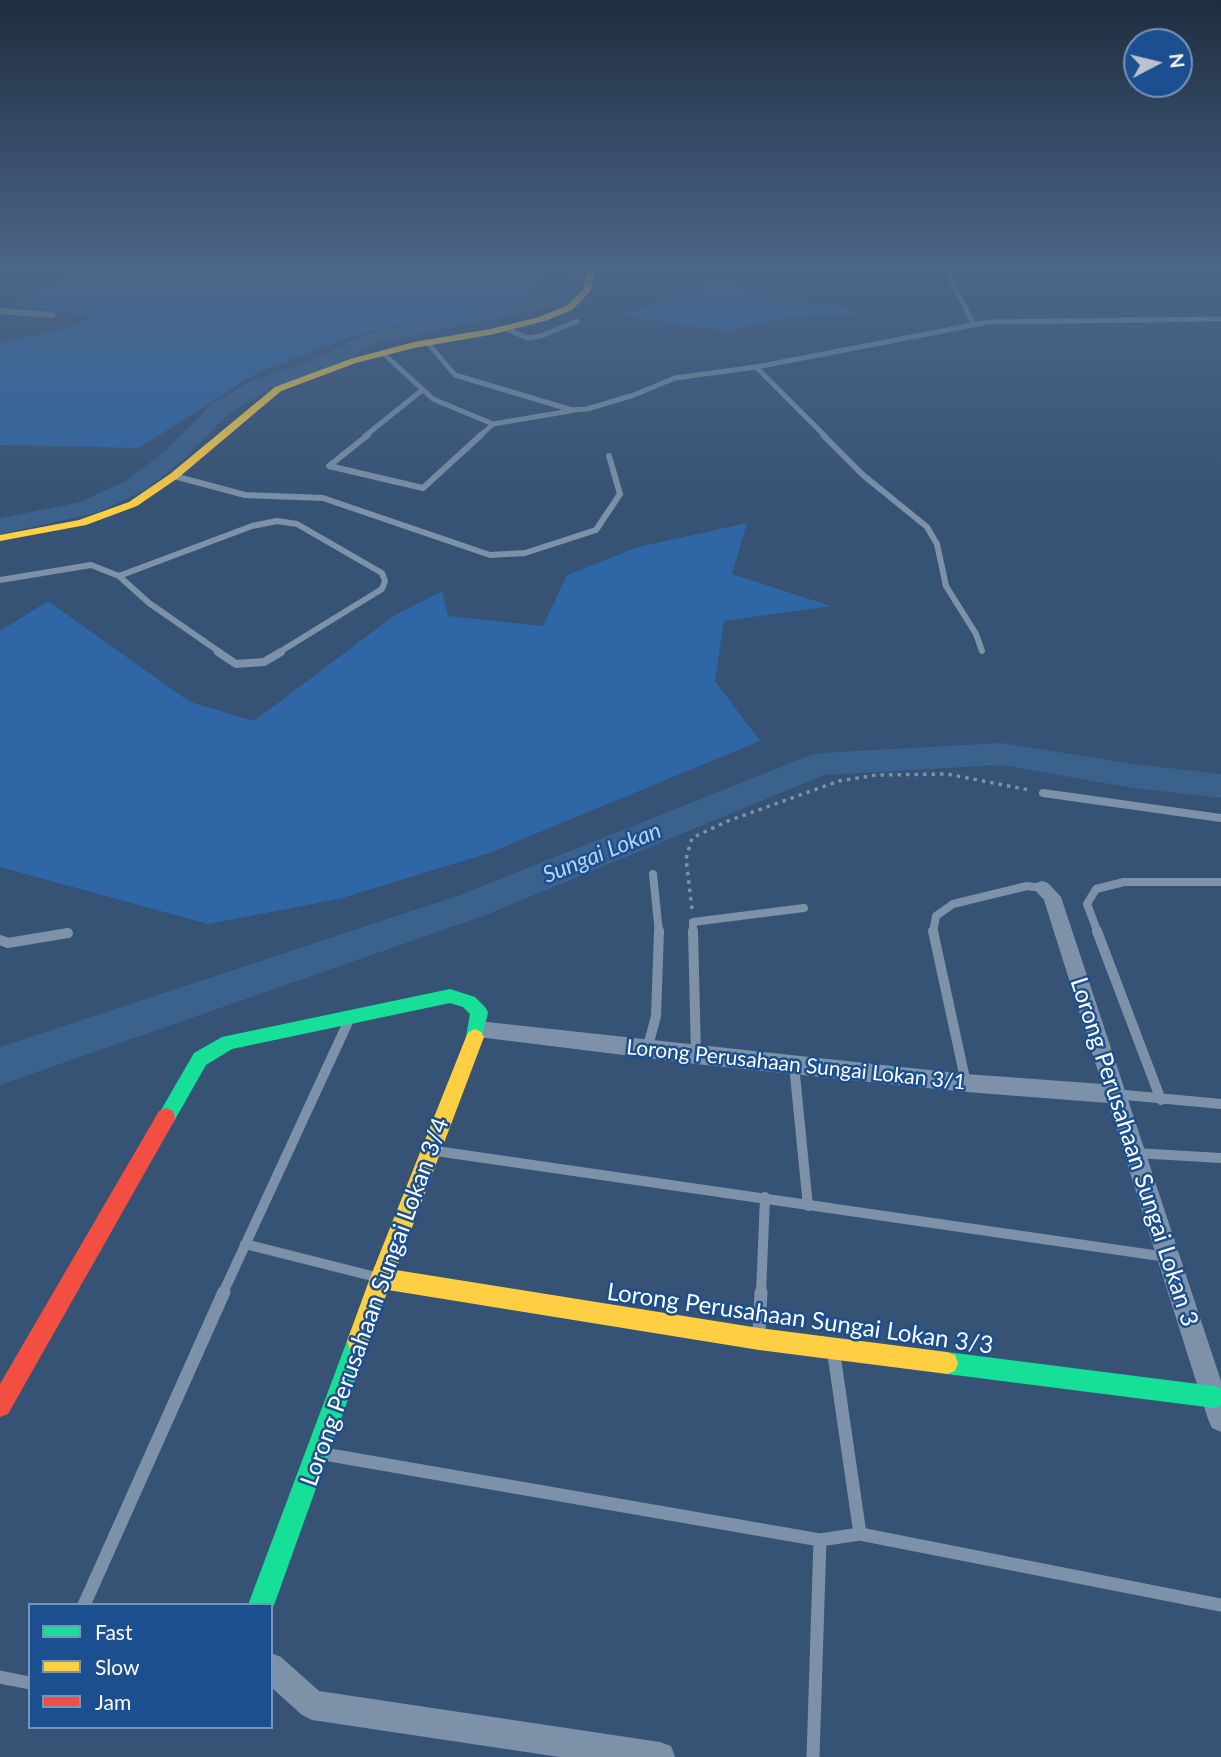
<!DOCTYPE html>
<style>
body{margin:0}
#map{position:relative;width:1221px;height:1757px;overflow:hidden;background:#365274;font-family:Lato,sans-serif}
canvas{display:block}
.legend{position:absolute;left:28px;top:1603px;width:245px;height:126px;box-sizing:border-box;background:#1b4f8f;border:2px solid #7695bc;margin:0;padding:9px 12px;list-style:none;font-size:21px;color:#fff}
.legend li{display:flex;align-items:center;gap:14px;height:35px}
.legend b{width:35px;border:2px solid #7695bc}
.north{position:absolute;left:1123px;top:28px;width:70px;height:70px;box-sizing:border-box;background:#1b4f8f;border:2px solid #7695bc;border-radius:50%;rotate:83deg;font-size:19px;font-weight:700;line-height:28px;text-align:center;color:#fff}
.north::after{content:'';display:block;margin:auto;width:24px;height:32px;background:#b9c2ce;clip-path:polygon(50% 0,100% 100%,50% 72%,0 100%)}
</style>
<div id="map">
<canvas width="1221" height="1757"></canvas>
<ul class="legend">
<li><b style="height:9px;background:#16e098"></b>Fast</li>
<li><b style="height:9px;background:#ffcf43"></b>Slow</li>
<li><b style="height:9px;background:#f24e42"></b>Jam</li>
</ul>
<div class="north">N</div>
</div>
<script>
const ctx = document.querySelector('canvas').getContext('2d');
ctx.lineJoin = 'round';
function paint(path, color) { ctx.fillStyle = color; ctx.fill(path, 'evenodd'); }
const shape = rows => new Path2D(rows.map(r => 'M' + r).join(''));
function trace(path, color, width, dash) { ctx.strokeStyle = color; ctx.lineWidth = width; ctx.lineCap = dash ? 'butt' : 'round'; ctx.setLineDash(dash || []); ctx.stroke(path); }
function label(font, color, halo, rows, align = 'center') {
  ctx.font = font + ' Lato,sans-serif'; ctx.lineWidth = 5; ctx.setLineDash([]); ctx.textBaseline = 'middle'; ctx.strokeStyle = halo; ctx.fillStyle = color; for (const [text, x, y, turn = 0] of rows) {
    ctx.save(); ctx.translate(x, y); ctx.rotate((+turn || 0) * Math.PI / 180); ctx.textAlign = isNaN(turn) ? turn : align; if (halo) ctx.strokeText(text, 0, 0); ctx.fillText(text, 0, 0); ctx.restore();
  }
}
const green = shape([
 [79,267,548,267,548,268,537,293,491,308,361,333,258,372,139,448,0,445,0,343,79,325,89,316,13,305],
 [735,276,745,289,783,302,842,306,860,313,786,318,726,331,618,315,700,292,708,278],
 [747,523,732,574,831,606,724,621,715,681,760,741,489,853,339,899,208,924,0,867,0,631,48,601,190,702,254,721,395,615,442,591,448,616,543,626,567,575,638,547]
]);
const river = shape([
 [565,267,583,267,584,273,575,291,545,308,379,343,322,370,265,392,227,415,184,459,145,490,97,513,0,534,0,518,81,502,127,480,168,449,211,405,249,382,308,362,366,334,532,299,560,284,565,267],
 [1001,743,1133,764,1221,774,1221,798,1133,788,1001,765,824,775,486,915,0,1085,0,1047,460,895,808,756,820,753,1001,743]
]);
const path = shape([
 [692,909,686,859,692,838,728,821,839,781,876,775,947,774,1029,790]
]);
const laneFar4 = shape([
 [945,267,974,325],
 [505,328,527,338,541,336,577,321],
 [427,342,455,375,572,410,587,409,634,395,675,378,756,367,989,322,1221,319],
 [383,353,433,399,493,424,480,436],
 [756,367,825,436],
 [493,424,570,411],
 [365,436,421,391]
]);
const laneFar3 = shape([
 [368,435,329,466,423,488,481,435],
 [823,435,863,475,927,527,937,544,946,586,976,634,982,651],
 [174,476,245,495,323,498,490,555,525,553,596,530,620,494,609,456],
 [119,576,149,603,221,653],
 [119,576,252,526,277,521,297,524,382,573,385,581,382,589,278,653],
 [0,580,91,565,119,576]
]);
const laneFar2 = shape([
 [218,652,236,664,264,662,281,652],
 [1043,793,1221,818],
 [653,874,659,933],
 [693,933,693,922,804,908],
 [933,933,936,916,953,904,1027,886,1042,888],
 [1098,933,1087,904,1096,889,1124,882,1221,882]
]);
const laneFar1 = shape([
 [693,931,696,1055],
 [933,931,966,1083],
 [1097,931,1161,1100],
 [0,940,8,943,68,933],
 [647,1050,656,1016,659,931],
 [794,1065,808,1206],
 [1115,1094,1221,1104],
 [436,1151,1167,1257],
 [1135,1153,1221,1158],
 [245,1244,376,1277],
 [223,1293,349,1020],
 [761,1293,765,1197]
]);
const lane = shape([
 [759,1332,761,1292],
 [834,1355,860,1534],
 [324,1454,820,1540,860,1534,1221,1605],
 [84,1605,224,1292],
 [0,1677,30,1683],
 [813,1757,820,1540]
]);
const street = shape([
 [0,308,53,312,58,315,53,318,0,314,0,308],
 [1042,881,1048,883,1061,897,1221,1381,1221,1432,1212,1428,1208,1419,1108,1103,966,1092,696,1064,478,1037,471,1035,468,1029,471,1023,478,1021,966,1074,1102,1084,1044,900,1033,888,1036,883,1042,881],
 [271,1653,281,1657,319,1691,660,1742,671,1746,675,1757,559,1757,312,1720,302,1715,271,1687,271,1653]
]);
const fast = shape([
 [450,989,475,997,485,1007,488,1012,481,1042,475,1045,469,1042,466,1037,470,1014,463,1007,450,1003,232,1049,206,1065,173,1123,166,1126,159,1123,157,1117,194,1053,222,1037,450,989],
 [358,1330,366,1333,369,1341,274,1605,271,1611,271,1605,248,1605,350,1333,358,1330],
 [947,1352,1214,1386,1221,1389,1221,1405,1214,1408,947,1374,939,1371,936,1363,939,1355,947,1352]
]);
const slow = shape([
 [587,267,595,267,591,291,572,310,545,321,490,335,414,348,356,363,281,391,178,478,137,506,86,525,0,541,0,535,79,520,129,502,170,474,275,387,350,359,414,342,490,329,539,317,566,306,583,290,587,267],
 [475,1029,481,1032,484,1037,396,1270,759,1328,947,1352,955,1355,958,1363,955,1371,947,1374,759,1350,388,1290,366,1349,358,1352,350,1349,347,1341,370,1278,466,1037,469,1032,475,1029]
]);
const jam = shape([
 [166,1108,173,1111,175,1117,173,1123,8,1414,0,1417,0,1384,159,1111,166,1108]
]);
const streetNames = [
 ["Lorong Perusahaan Sungai Lokan 3/1",796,1065,6]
];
const waterNames = [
 ["Sungai Lokan",602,853,-22]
];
const nearStreetnames = [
 ["Lorong Perusahaan Sungai Lokan 3",1134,1152,72],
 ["Lorong Perusahaan Sungai Lokan 3/4",375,1302,-70],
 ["Lorong Perusahaan Sungai Lokan 3/3",800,1319,8]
];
paint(green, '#2f66a5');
paint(river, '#3b618d');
trace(path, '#7d92a8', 3.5, [3.5, 5]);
trace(laneFar4, '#7d92a8', 5);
trace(laneFar3, '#7d92a8', 6);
trace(laneFar2, '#7d92a8', 8);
trace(laneFar1, '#7d92a8', 10);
trace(lane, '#7d92a8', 13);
paint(street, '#7d92a8');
paint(fast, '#16e098');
paint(slow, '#ffcf43');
paint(jam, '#f24e42');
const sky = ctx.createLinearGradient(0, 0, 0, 513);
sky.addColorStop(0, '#1e2d40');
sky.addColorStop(0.52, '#4c6688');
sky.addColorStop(1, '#4c668800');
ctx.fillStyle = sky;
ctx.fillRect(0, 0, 1221, 513);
label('21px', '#fff', '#1b4f8f', streetNames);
label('italic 23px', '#b5d3f5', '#1b4f8f', waterNames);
label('24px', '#fff', '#1b4f8f', nearStreetnames);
</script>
